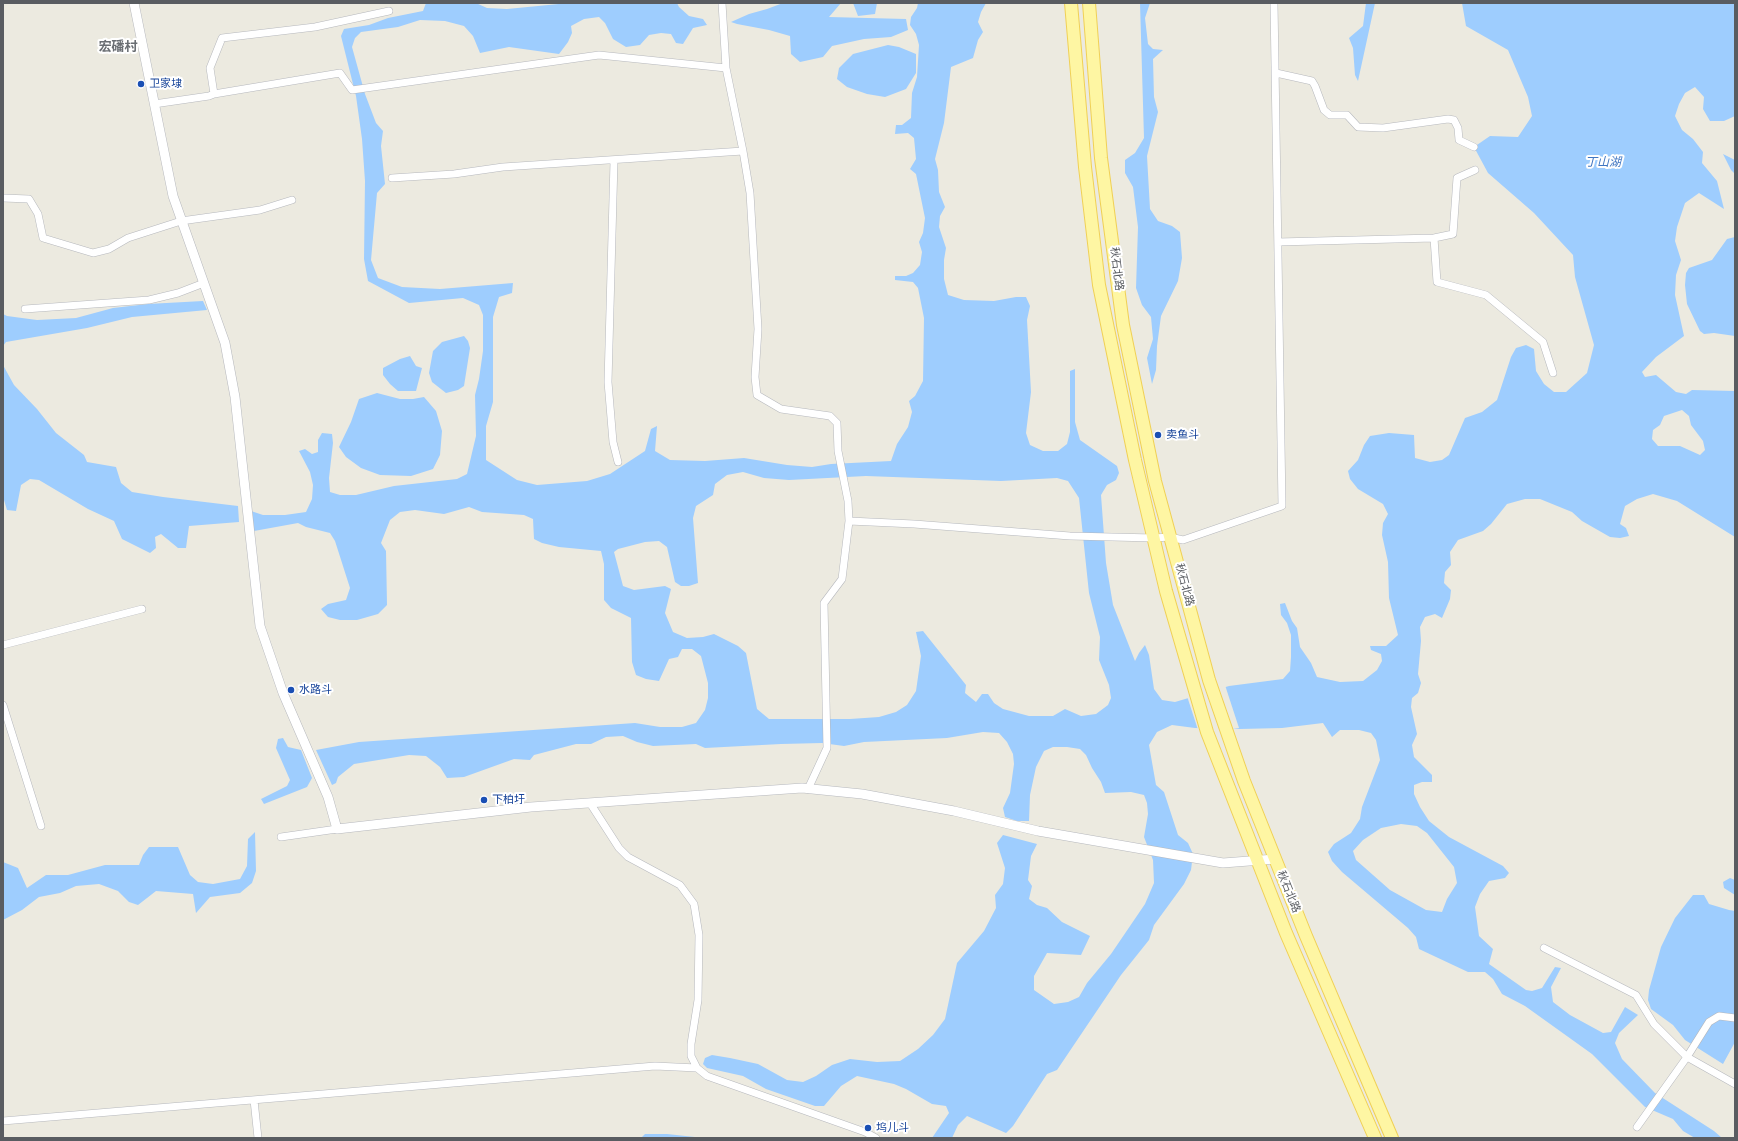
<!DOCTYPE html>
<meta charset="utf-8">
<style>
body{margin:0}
#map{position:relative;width:1738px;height:1141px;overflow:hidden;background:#eceae0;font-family:"Nunito Sans",sans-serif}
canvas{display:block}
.frame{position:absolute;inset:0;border:4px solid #595c61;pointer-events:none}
</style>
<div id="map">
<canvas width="1738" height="1141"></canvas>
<div class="frame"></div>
</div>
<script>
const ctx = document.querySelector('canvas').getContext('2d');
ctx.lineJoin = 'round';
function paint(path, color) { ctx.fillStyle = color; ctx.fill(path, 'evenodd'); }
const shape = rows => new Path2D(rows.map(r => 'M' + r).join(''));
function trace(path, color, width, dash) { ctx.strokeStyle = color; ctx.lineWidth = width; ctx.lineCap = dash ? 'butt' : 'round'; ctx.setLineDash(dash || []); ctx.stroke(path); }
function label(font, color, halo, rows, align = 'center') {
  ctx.font = font + ' "Nunito Sans","Noto Sans SC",sans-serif'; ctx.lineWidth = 4; ctx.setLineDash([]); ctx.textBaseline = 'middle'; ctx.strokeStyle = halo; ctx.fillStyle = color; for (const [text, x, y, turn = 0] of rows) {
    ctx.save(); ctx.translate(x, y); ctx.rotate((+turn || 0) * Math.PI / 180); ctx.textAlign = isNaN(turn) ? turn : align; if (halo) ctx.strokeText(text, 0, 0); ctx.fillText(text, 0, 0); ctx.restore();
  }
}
const water = shape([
 [426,3,476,3,487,8,507,9,569,3,677,3,679,7,689,16,703,19,707,25,693,28,683,44,676,43,671,34,661,33,649,35,640,45,626,47,613,39,605,23,599,17,584,19,571,26,572,33,568,42,559,54,509,47,480,53,473,36,464,26,445,21,420,20,398,27,361,32,355,38,352,47,365,94,376,123,383,131,381,146,385,184,377,193,371,260,378,278,402,287,440,289,513,283,512,293,499,297,493,317,493,402,486,426,486,460,517,480,537,485,587,481,610,474,645,451,651,429,657,426,655,451,670,460,705,461,744,458,787,465,812,467,831,464,891,461,897,444,908,427,912,412,909,401,915,396,923,381,924,318,918,288,913,282,895,280,895,276,906,276,913,273,920,265,922,252,919,242,923,233,925,218,916,174,910,169,916,159,914,138,908,133,895,134,896,125,902,125,911,118,912,93,917,77,919,45,916,34,910,25,911,17,917,8,918,3,986,3,981,12,978,22,983,32,978,40,973,58,951,67,944,123,935,159,938,170,939,192,945,207,940,216,939,227,946,248,944,260,944,279,948,295,964,300,994,301,1016,297,1026,297,1030,306,1027,320,1031,392,1026,433,1030,445,1043,451,1058,451,1067,444,1070,432,1070,371,1075,369,1075,422,1080,440,1117,466,1119,473,1116,480,1107,485,1101,495,1106,563,1113,605,1135,661,1139,653,1145,645,1149,655,1154,689,1162,700,1175,702,1229,686,1283,679,1290,671,1291,657,1291,635,1287,623,1281,615,1280,604,1285,603,1292,621,1297,628,1300,647,1311,663,1317,677,1340,682,1363,681,1377,670,1382,661,1381,654,1371,650,1370,646,1386,646,1398,635,1389,598,1388,562,1382,535,1383,523,1388,514,1383,504,1358,489,1350,479,1348,471,1358,460,1364,445,1370,436,1389,433,1414,435,1415,458,1430,462,1442,460,1449,455,1465,418,1482,412,1497,400,1511,357,1516,348,1526,345,1534,349,1536,371,1544,384,1554,392,1566,392,1587,373,1594,345,1575,277,1573,255,1534,213,1488,173,1474,147,1490,136,1518,137,1532,116,1528,97,1508,50,1466,26,1462,3,1735,3,1735,116,1724,121,1710,121,1703,109,1704,97,1695,87,1685,93,1679,104,1675,116,1682,130,1693,139,1703,152,1702,163,1717,181,1724,209,1699,193,1685,203,1677,227,1675,241,1681,260,1676,275,1675,295,1684,336,1656,357,1642,372,1645,377,1656,375,1676,392,1686,394,1692,390,1735,391,1735,537,1677,501,1653,494,1637,499,1625,506,1620,524,1626,528,1629,536,1620,538,1610,537,1582,521,1572,512,1540,499,1525,499,1507,504,1491,524,1483,531,1458,540,1450,552,1451,565,1445,572,1444,583,1451,590,1450,599,1442,618,1435,614,1425,617,1420,627,1421,641,1418,674,1421,683,1418,693,1412,698,1411,707,1417,734,1412,745,1414,757,1432,775,1432,782,1422,782,1414,785,1414,794,1420,807,1429,821,1449,837,1503,866,1509,873,1505,878,1489,881,1480,894,1475,907,1479,936,1493,949,1489,964,1526,990,1532,991,1542,988,1555,967,1561,968,1551,987,1553,1002,1570,1015,1603,1033,1611,1032,1625,1007,1638,1015,1619,1033,1615,1043,1622,1059,1655,1093,1714,1131,1722,1138,1695,1138,1683,1131,1673,1119,1645,1107,1592,1054,1525,1006,1502,994,1493,979,1485,972,1468,972,1419,949,1416,937,1408,928,1342,872,1332,861,1328,852,1334,844,1351,833,1360,819,1362,807,1380,760,1376,740,1371,733,1359,730,1340,730,1332,737,1323,723,1282,728,1240,729,1195,728,1172,725,1157,732,1149,745,1156,785,1164,792,1178,835,1188,843,1193,854,1191,870,1184,884,1154,925,1149,940,1121,975,1057,1070,1047,1074,1013,1126,1006,1133,967,1116,958,1125,952,1138,932,1138,949,1113,946,1106,932,1104,906,1089,894,1084,857,1076,841,1086,824,1106,815,1106,766,1089,743,1076,707,1068,703,1064,705,1058,712,1055,730,1058,758,1064,787,1080,803,1082,816,1076,832,1065,850,1059,877,1062,900,1061,918,1049,933,1035,945,1019,957,963,984,931,996,908,995,895,1003,884,1005,868,997,843,1003,835,1037,844,1031,856,1028,880,1032,886,1029,899,1037,905,1047,908,1062,922,1090,936,1081,955,1047,953,1034,976,1034,990,1054,1004,1068,1002,1079,997,1087,983,1111,954,1145,904,1154,883,1153,860,1144,837,1148,814,1147,803,1144,795,1131,792,1105,793,1101,782,1092,768,1086,755,1080,749,1067,747,1053,747,1044,751,1036,767,1030,795,1029,821,1017,821,1005,817,1003,808,1010,793,1014,764,1013,754,1007,742,999,733,983,732,947,738,864,742,844,746,822,743,781,744,705,748,696,744,653,746,637,742,623,736,606,737,591,744,576,744,534,755,530,760,514,759,464,777,447,778,440,767,426,756,409,755,354,764,338,777,336,783,332,785,316,750,359,742,635,723,660,727,682,727,696,723,705,710,708,698,708,683,701,656,692,649,682,649,678,657,669,659,659,681,646,679,636,675,632,662,631,618,611,608,604,600,604,564,601,551,559,547,542,543,534,539,533,519,524,515,482,512,469,507,444,514,415,510,400,512,390,520,381,543,386,551,387,605,378,614,357,620,340,620,328,617,321,609,328,604,346,600,350,588,335,541,330,533,306,527,298,523,254,531,251,511,263,515,285,515,306,512,312,499,313,485,310,472,299,451,305,449,312,454,318,452,318,440,322,433,332,434,333,443,329,478,330,492,340,495,356,495,394,486,457,479,467,474,476,436,475,395,479,379,483,351,483,315,479,305,463,298,409,303,368,281,364,259,365,181,362,139,356,96,341,36,344,29,369,25,388,18,423,11],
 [1682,410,1689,416,1691,425,1703,441,1705,450,1700,455,1680,446,1658,446,1652,439,1653,430,1660,425,1664,416],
 [743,472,764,478,789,480,866,476,1001,481,1057,478,1068,481,1079,498,1089,593,1100,637,1099,660,1109,685,1111,698,1108,705,1096,714,1081,716,1065,709,1053,716,1029,716,1003,709,994,703,988,694,982,694,976,702,965,693,966,685,923,631,916,632,921,656,916,691,907,705,896,712,879,717,850,719,769,719,757,709,746,653,738,646,714,634,703,637,687,638,673,632,665,613,671,589,665,586,634,590,623,586,614,552,618,549,645,542,659,541,667,547,675,582,681,586,689,586,698,583,693,518,696,506,713,495,715,484,727,475],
 [1401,824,1417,826,1427,833,1454,867,1457,883,1447,899,1442,912,1426,910,1390,890,1356,860,1353,851,1363,840,1381,828],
 [783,3,841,3,829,17,906,19,908,30,891,37,864,39,832,46,823,57,800,62,791,54,790,36,769,30,737,24,731,22,749,14,767,9],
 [853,3,877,3,875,14,858,16],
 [1140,3,1150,3,1145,18,1148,44,1153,49,1163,50,1153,59,1154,97,1158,112,1147,156,1150,209,1158,221,1172,226,1180,232,1182,258,1178,281,1161,316,1157,346,1156,370,1152,384,1147,358,1153,339,1151,317,1142,305,1136,288,1138,227,1133,187,1125,173,1125,160,1135,153,1144,138],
 [1366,3,1375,3,1358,81,1355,75,1353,48,1349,38,1363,26],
 [888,45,899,47,916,54,916,73,906,89,885,97,867,94,847,87,837,79,839,68,853,54],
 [1723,154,1735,160,1735,174,1731,170],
 [1735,237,1735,336,1714,333,1704,334,1700,331,1687,304,1685,285,1686,273,1689,268,1712,260,1727,239],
 [203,301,207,310,132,317,87,328,6,342,3,346,3,314,7,316,37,320,76,318,113,308,148,304],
 [464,336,468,341,470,348,464,386,458,390,446,393,432,382,429,373,433,351,442,342],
 [410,356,416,366,422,368,416,391,398,391,390,384,383,375,383,368,400,359],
 [3,365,14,385,37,409,56,433,84,455,87,462,116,467,121,483,132,492,163,497,238,506,239,522,189,526,186,548,178,548,161,534,155,537,156,548,150,553,122,539,114,521,88,509,39,480,30,479,21,485,16,511,7,510,4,500],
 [377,393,400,399,413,399,424,397,436,411,442,431,440,455,433,469,411,476,380,475,361,468,346,457,339,447,351,422,359,399],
 [283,738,288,747,301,750,312,778,307,787,264,804,261,799,287,786,290,780,276,748,278,739],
 [255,832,256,871,252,883,240,893,210,897,196,913,193,894,156,891,138,905,129,902,118,891,99,884,76,886,60,893,39,897,22,910,3,920,3,862,18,868,27,888,46,875,68,875,105,865,139,865,143,855,149,847,178,847,190,875,198,882,213,884,240,879,247,866,248,839],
 [1730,878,1735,880,1735,895,1724,888,1723,882],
 [1693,895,1704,895,1709,904,1729,910,1735,911,1735,1042,1723,1064,1685,1040,1673,1025,1651,1009,1648,1000,1649,990,1661,947,1675,918],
 [645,1134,667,1134,704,1138,641,1138]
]);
const pier = shape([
 [1225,685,1239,728,1219,731,1198,730,1187,696]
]);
const minor = shape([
 [722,3,726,68,743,151,750,193,758,329,755,377,757,395,781,409,830,416,837,423,838,451,848,501,849,521,842,579,824,603,827,748,808,789],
 [1276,73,1312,81,1315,86,1324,110,1330,115,1347,115,1358,127,1383,128,1448,119,1454,120,1458,128,1459,140,1474,147],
 [214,94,210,68,222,38,315,27,389,11],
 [154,104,209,96,214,94,340,73,352,90,599,55,726,68],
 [614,161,608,382,613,442,618,462],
 [392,178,454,174,503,167,743,151],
 [3,198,29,199,38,214,43,238,93,253,109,249,128,238,181,221,260,210,292,200],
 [1434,238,1453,234,1457,178,1475,170],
 [1278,242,1434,238,1437,282,1486,295,1543,342,1553,373],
 [25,309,149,300,178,293,204,283],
 [849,521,914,524,1070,536,1154,538,1170,537,1183,540,1282,506,1274,3],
 [3,645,142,609],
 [3,705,41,826],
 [590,803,619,848,628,857,680,885,694,904,699,935,698,1000,691,1044,691,1056,697,1068,707,1076,865,1132,876,1138],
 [281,837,337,829],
 [1544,948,1636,995,1654,1024,1687,1057,1735,1084],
 [254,1100,258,1138],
 [3,1121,655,1066,697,1068],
 [1637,1127,1687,1057,1709,1022,1719,1016,1735,1018]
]);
const tertiary = shape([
 [134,3,173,196,225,343,235,397,260,626,283,693,328,797,337,829,531,807,802,788,862,794,954,811,1038,831,1223,863,1275,859]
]);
const primary = shape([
 [1071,3,1085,167,1099,285,1135,460,1166,591,1207,732,1286,933,1375,1138],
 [1089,3,1101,158,1123,325,1155,481,1209,680,1244,781,1306,936,1392,1138]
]);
const markers = [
 [141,84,4,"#1a4fb4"],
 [1158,435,4,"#1a4fb4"],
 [291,690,4,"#1a4fb4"],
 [484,800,4,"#1a4fb4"],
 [868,1128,4,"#1a4fb4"]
];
const transitNames = [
 ["卫家埭",149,84],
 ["卖鱼斗",1166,435],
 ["水路斗",299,690],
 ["下柏圩",492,800],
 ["坞儿斗",876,1128]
];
const streetNames = [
 ["秋石北路",1116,269,83],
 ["秋石北路",1184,585,75],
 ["秋石北路",1288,892,68]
];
const waterNames = [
 ["丁山湖",1603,163]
];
const quarterNames = [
 ["宏磻村",118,48]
];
paint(water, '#9ecdfe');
paint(pier, '#eceae0');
trace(minor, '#b6b8bd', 8);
trace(tertiary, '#b6b8bd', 10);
trace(primary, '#f0d055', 14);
trace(minor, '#fff', 7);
trace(tertiary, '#fff', 9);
trace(primary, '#fef6a3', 12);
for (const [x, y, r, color] of markers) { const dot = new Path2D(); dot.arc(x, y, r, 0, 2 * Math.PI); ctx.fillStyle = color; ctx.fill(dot); trace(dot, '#fff', 1.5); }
label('11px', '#164399', '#fff', transitNames, 'left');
label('11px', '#595c61', '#fff', streetNames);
label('italic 12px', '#4176c1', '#fff', waterNames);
label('bold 13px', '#6a6e73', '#fff', quarterNames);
</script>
